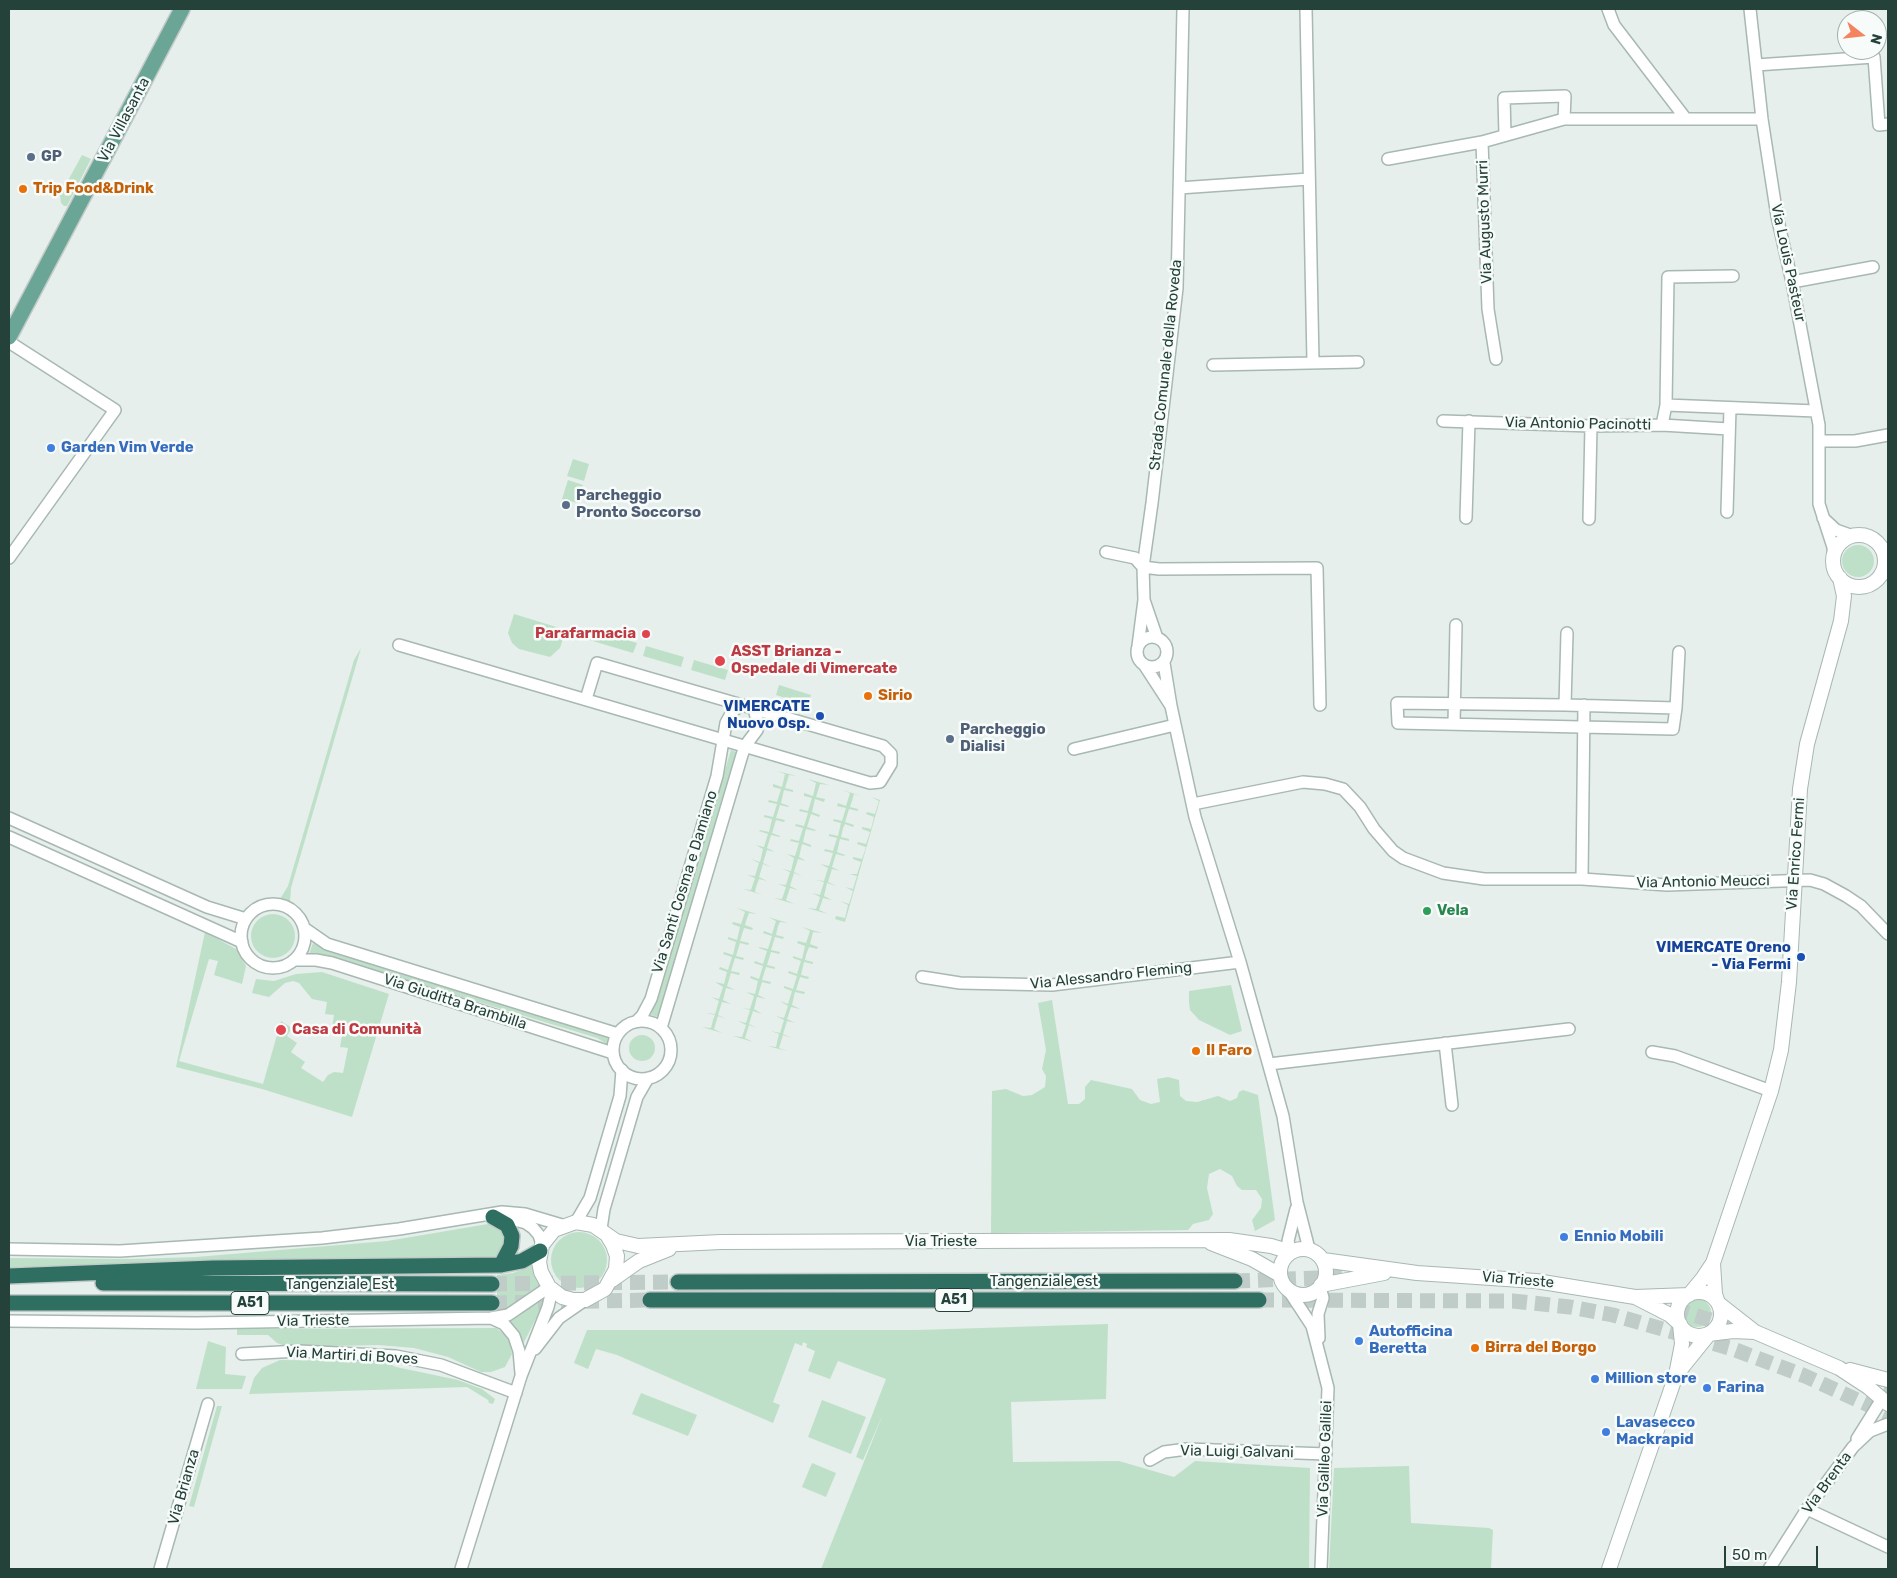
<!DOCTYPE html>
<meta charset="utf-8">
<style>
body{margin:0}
#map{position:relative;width:1897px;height:1578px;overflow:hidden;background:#e6efeb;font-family:Rubik,sans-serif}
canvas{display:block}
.frame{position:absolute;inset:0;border:10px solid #24423a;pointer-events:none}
.north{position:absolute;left:1837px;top:10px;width:50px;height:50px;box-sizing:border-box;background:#f7fbf9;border:1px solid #a3b1ad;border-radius:50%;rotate:106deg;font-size:14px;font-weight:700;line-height:20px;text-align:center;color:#24423a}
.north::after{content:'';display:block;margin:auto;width:18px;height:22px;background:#f4845f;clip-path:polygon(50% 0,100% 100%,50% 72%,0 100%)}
.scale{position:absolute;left:1724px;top:1546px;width:94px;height:22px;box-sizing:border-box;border:2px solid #24423a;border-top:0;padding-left:6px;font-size:15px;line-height:18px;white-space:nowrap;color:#24423a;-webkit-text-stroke:4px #f7fbf9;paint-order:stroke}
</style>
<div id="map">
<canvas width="1897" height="1578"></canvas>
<div class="frame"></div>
<div class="north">N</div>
<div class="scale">50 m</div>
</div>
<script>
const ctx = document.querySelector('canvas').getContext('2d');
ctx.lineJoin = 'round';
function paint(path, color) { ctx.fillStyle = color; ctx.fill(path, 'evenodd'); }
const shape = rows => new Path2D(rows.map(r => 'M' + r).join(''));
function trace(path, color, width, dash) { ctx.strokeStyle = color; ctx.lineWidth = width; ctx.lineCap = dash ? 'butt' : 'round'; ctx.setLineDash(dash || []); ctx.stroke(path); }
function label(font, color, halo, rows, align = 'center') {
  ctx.font = font + ' Rubik,sans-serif'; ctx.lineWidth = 5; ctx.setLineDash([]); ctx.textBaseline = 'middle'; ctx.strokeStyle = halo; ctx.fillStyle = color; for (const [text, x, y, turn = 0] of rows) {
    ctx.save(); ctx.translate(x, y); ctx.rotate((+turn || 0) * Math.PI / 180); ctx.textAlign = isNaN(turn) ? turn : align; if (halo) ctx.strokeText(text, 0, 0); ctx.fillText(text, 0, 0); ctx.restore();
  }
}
const green = shape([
 [82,155,91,159,67,206,64,206,61,203,60,195],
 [573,459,589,464,584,481,567,476],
 [568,480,583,485,578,503,562,499],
 '1842 561a16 16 0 1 1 32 0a16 16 0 1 1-32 0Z',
 [514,614,566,630,560,648,550,657,519,649,512,643,508,633],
 [589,628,637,643,633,653,586,639],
 [646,646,684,657,681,667,643,656],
 [361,648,291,888,290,902,280,899,288,886,354,660],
 [694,660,728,670,725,680,691,670],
 [779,685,811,695,808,705,776,695],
 [731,750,736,752,658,1017,651,1015],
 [777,771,797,776,789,775,785,788,793,790,793,792,784,790,781,803,789,806,788,807,780,805,776,818,785,820,784,822,776,820,772,833,780,836,780,837,771,835,767,848,775,852,767,850,763,863,771,867,763,864,759,877,767,881,759,879,756,887,755,892,763,895,743,889,751,890,755,878,747,875,755,876,759,863,751,859,760,862,763,849,756,845,764,847,768,834,759,831,760,830,769,832,772,819,764,817,764,815,773,817,777,804,768,802,769,800,777,802,781,789,773,787,773,784,782,787,785,774],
 [808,779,829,785,820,784,816,797,825,799,824,802,815,799,812,812,820,815,819,817,811,814,807,827,816,830,815,831,806,829,803,842,811,845,811,847,802,844,799,857,806,861,798,859,794,872,802,876,794,873,790,886,798,890,790,888,786,900,794,904,774,898,782,899,786,887,778,884,786,885,790,872,782,869,791,871,794,858,787,854,795,856,799,843,790,841,791,839,799,841,803,828,795,826,796,824,804,826,808,813,799,811,800,809,808,811,812,798,804,796,804,793,813,796,816,783],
 [842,790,862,796,854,794,850,807,858,809,858,811,849,809,845,822,854,825,853,827,845,824,843,828,841,837,849,839,849,841,840,839,837,852,845,855,844,856,836,854,832,867,840,871,832,869,828,882,836,886,827,883,824,896,832,900,823,898,819,910,828,914,807,908,816,909,819,901,820,897,812,893,820,895,824,882,816,880,824,881,828,868,820,864,829,866,833,853,824,851,825,849,833,851,837,838,829,836,829,834,838,836,841,823,833,821,834,819,842,821,846,808,837,806,838,803,846,806,850,793],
 [871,797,880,800,845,922,835,919,836,916,845,918,848,905,840,901,849,904,853,891,845,887,853,889,857,876,849,874,857,874,861,862,853,859,853,857,862,859,866,847,857,844,858,842,866,844,870,832,862,829,862,827,871,829,874,817,866,814,867,812,875,814,879,801],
 [737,908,757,914,749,913,746,921,745,925,753,928,752,930,744,928,740,941,749,943,748,945,740,943,736,956,744,958,743,960,735,958,731,971,740,973,739,975,731,973,727,986,735,990,726,988,723,1000,731,1004,722,1002,718,1015,726,1019,718,1016,714,1029,722,1033,702,1027,711,1028,713,1020,715,1015,706,1013,715,1014,719,1001,711,997,719,999,723,987,715,982,724,984,727,972,719,969,720,967,728,970,732,957,723,954,724,952,733,955,736,942,728,939,728,937,737,940,740,927,732,924,733,922,741,924,745,912],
 '251 936a22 22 0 1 1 44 0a22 22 0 1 1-44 0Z',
 [768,917,788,923,780,922,778,926,776,935,784,937,783,939,775,937,771,950,780,952,779,954,771,952,767,965,775,967,775,969,766,967,762,980,771,982,770,984,762,982,758,995,766,999,757,997,754,1009,762,1014,753,1011,749,1024,757,1028,749,1025,745,1038,753,1042,733,1036,742,1037,746,1025,738,1021,746,1023,750,1010,742,1008,750,1009,754,996,746,992,755,994,758,981,750,978,751,976,759,979,763,966,754,963,755,961,763,964,767,951,759,948,759,947,768,949,772,936,763,933,764,931,772,934,776,921],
 [802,927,822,933,813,932,810,944,818,947,817,949,809,947,806,955,805,960,813,962,813,964,804,962,801,975,809,977,808,979,800,977,796,990,805,992,804,994,795,992,792,1005,800,1009,791,1007,787,1019,795,1023,787,1021,783,1034,791,1038,783,1035,779,1048,787,1051,767,1046,776,1047,779,1034,771,1031,780,1033,784,1020,776,1016,784,1018,788,1006,780,1001,788,1004,792,991,784,988,784,986,793,989,797,976,788,973,789,971,797,974,801,961,793,958,793,956,802,959,805,946,797,943,798,941,806,943,810,931],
 [205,932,236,949,246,966,242,984,214,975,218,961,209,959,179,1061,263,1084,281,1021,292,1028,287,1036,297,1043,291,1052,305,1062,301,1068,323,1082,328,1075,334,1072,343,1073,348,1048,340,1047,343,1030,332,1028,334,1015,325,1014,327,1002,312,999,299,983,293,981,285,983,269,997,252,993,256,979,274,981,296,974,322,972,389,994,352,1117,262,1089,176,1067],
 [313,943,342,955,609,1036,607,1044,597,1038,321,954,309,954],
 [1231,985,1242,1031,1230,1035,1199,1020,1190,1010,1189,1002,1189,991],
 [1052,1000,1068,1104,1079,1104,1085,1099,1085,1087,1091,1080,1132,1089,1140,1100,1151,1104,1160,1102,1157,1079,1168,1077,1179,1080,1180,1096,1186,1101,1197,1102,1218,1096,1230,1101,1237,1098,1239,1092,1243,1090,1258,1095,1275,1220,1255,1231,1252,1220,1261,1208,1262,1199,1256,1190,1242,1190,1237,1186,1232,1176,1220,1169,1209,1174,1207,1188,1213,1214,1209,1220,1193,1224,1188,1230,991,1233,992,1091,1006,1089,1023,1096,1032,1095,1045,1087,1046,1076,1042,1069,1046,1050,1038,1003],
 '629 1048a13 13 0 1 1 26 0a13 13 0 1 1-26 0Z',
 [488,1224,494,1224,508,1235,500,1257,492,1260,9,1267,9,1258,132,1259,196,1257,387,1241],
 '551 1260a28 28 0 1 1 56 0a28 28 0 1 1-56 0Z',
 [532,1266,540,1286,507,1309,497,1312,497,1275,513,1273],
 [544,1298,542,1307,523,1344,510,1322],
 '1683 1313a14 14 0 1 1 28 0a14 14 0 1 1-28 0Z',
 [1108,1324,1106,1399,1011,1402,1013,1462,1119,1461,1174,1477,1195,1461,1310,1468,1309,1569,821,1569,883,1414,863,1460,856,1457,886,1379,838,1361,830,1379,808,1371,815,1351,806,1347,807,1344,803,1342,802,1346,795,1343,773,1402,780,1405,773,1423,617,1355,596,1349,588,1369,574,1363,587,1330,917,1330],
 [496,1328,509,1338,512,1354,505,1367,491,1372,481,1372,448,1357,414,1348,378,1345,288,1347,277,1343,268,1335,237,1335,237,1329],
 [208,1341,226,1347,225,1374,246,1376,242,1389,196,1389],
 [280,1360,383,1361,396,1367,458,1380,482,1389,495,1399,493,1404,489,1403,488,1400,467,1387,249,1394,254,1378,262,1368],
 [641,1393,697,1415,688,1436,632,1414],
 [822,1400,866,1417,851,1454,808,1437],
 [217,1406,222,1406,194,1507,189,1506],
 [812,1463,836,1473,826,1497,802,1487],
 [1409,1466,1411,1523,1489,1528,1493,1530,1491,1569,1329,1569,1334,1468]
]);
const motorwayTunnel = shape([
 [1235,1281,1344,1277],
 [492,1284,678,1282],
 [1259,1300,1513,1301,1570,1307,1613,1315,1733,1349,1805,1376,1888,1414],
 [1652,1302,1749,1332],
 [492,1303,650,1300],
 [1862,1381,1888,1392]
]);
const minor = shape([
 [1306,9,1313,362],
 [1608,9,1614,25,1686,119],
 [1750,9,1762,119,1777,216,1792,282,1819,425,1819,504,1833,547,1834,559],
 [1756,65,1874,57,1879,125,1888,124],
 [1505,135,1504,98,1565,96,1564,119],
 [1388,159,1482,142],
 [1179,188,1309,179],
 [1792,282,1873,267],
 [9,342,115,410,9,558],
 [1496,359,1488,309,1482,142,1564,119,1762,119],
 [1213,365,1358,362],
 [1666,405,1668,277,1733,276],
 [1443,421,1591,426,1662,425,1666,405,1816,411],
 [1662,425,1729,429],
 [1820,441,1855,441,1888,435],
 [1727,512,1730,408],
 [1466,518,1469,421],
 [1823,518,1836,530,1853,536],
 [1589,519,1591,426],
 [1106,552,1135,558,1143,567,1159,569,1317,568,1320,705],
 [1144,600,1143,567,1152,503,1177,288,1183,9],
 '1137 652a15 15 0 1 1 30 0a15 15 0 1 1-30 0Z',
 [399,645,870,783,880,782,891,764,891,754,883,746,597,663,586,699],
 [1138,646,1144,600,1157,638],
 [1145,666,1171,706,1164,663],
 [1397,703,1565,705,1676,708,1673,729,1398,723,1397,703],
 [1565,705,1567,633],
 [1171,706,1195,817,1240,962,1283,1116,1297,1202,1309,1249],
 [1676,708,1679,652],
 [1454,724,1456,625],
 [1074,749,1175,725],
 [1193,804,1303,782,1325,784,1343,789,1360,807,1374,829,1393,851,1403,858,1443,873,1484,879,1582,879,1667,885,1810,880,1824,884,1846,896,1861,906,1888,934],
 [9,818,207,907,246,919],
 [9,837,242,942],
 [1582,879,1584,705],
 '241 936a32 32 0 1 1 64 0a32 32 0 1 1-64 0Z',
 [304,928,327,944,618,1034],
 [295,960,316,960,332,963,613,1053],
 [922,977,960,983,1052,985,1240,962],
 [637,1021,642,1016,651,999,717,776,726,723,732,712,741,705],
 '613 1050a29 29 0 1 1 58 0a29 29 0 1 1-58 0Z',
 [661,1028,742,755,745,746,757,730,758,723,754,709],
 [1445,1043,1452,1105],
 [1652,1052,1675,1056,1771,1091],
 [1269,1064,1569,1029],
 [507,1218,526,1223,533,1228,539,1235,542,1245],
 [576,1222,590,1198,620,1096,622,1070],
 [601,1229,604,1209,637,1097,648,1078],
 [9,1249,120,1251,322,1238,399,1229,502,1212,525,1214,562,1225],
 [1291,1252,1288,1241,1296,1209],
 [1289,1291,1312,1326,1328,1388,1321,1569],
 [491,1318,504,1324,514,1336,519,1351,521,1373],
 [9,1321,196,1323,491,1318,508,1315,549,1287],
 [1319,1338,1318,1314,1323,1298,1320,1287],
 [535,1349,559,1318,585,1300],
 [242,1354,299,1351,396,1356,441,1365,516,1393],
 [1857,1439,1882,1399],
 [1150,1460,1164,1452,1187,1449,1326,1454],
 [1807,1509,1888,1547],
 [160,1569,208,1404],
 [461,1569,521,1376,548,1307,552,1290],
 [1769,1569,1807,1509,1853,1447,1870,1431,1888,1424]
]);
const tertiary = shape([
 '1833 561a26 26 0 1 1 52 0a26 26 0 1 1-52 0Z',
 [607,1235,613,1245,617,1256,616,1269,605,1289,585,1300,573,1300,562,1297,549,1287,541,1272,539,1262,542,1245,554,1230,576,1222,593,1225,616,1241,638,1246,721,1242,1229,1240,1271,1246,1291,1252],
 [1211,1243,1252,1259,1280,1275],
 '1280 1272a23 23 0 1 1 46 0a23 23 0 1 1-46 0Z',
 [1323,1260,1417,1273,1536,1281,1635,1297,1689,1295,1703,1278,1713,1263,1771,1091,1781,1050,1789,982,1800,789,1807,744,1841,621,1844,596,1840,578],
 [1713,1263,1715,1294,1718,1303],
 [612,1280,639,1261,669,1249],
 [1321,1285,1384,1273],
 '1677 1314a22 22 0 1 1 44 0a22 22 0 1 1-44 0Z',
 [1635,1297,1670,1315,1680,1324],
 [1718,1303,1755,1332,1839,1368,1868,1387,1888,1404],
 [1680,1370,1709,1334,1733,1331,1755,1332],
 [1850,1370,1888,1380],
 [1609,1569,1676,1375,1682,1344,1680,1324]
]);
const primary = shape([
 [9,337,182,9]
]);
const motorway = shape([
 [493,1217,507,1225,512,1236,511,1246,501,1265],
 [9,1276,213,1268,501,1265,522,1261,540,1251],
 [678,1282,1235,1281],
 [103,1283,492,1284],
 [650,1300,1259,1300],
 [9,1303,492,1303]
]);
const markers = [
 [31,157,5,"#5c6f8a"],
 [23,189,5,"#e8710a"],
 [51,448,5,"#3f7fe0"],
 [566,505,5,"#5c6f8a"],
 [646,634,5,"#e0444e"],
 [720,661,6,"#e0444e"],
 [868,696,5,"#e8710a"],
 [820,716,5,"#1a4fb4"],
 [950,739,5,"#5c6f8a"],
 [1427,911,5,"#2e9e5b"],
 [1801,957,5,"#1a4fb4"],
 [281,1030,6,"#e0444e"],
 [1196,1051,5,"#e8710a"],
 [1564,1237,5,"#3f7fe0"],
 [1359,1341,5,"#3f7fe0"],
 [1475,1348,5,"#e8710a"],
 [1595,1379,5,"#3f7fe0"],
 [1707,1388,5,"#3f7fe0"],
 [1606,1432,5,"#3f7fe0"]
];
const shields = [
 [954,1300,38],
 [250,1303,38]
];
const shieldNames = [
 ["A51",954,1300],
 ["A51",250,1303]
];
const streetNames = [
 ["Via Villasanta",124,120,-62],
 ["Via Augusto Murri",1485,222,-92],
 ["Via Louis Pasteur",1788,263,78],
 ["Strada Comunale della Roveda",1166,365,-84],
 ["Via Antonio Pacinotti",1578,424,1],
 ["Via Enrico Fermi",1796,854,-86],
 ["Via Santi Cosma e Damiano",685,882,-73],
 ["Via Antonio Meucci",1703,882,-1],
 ["Via Alessandro Fleming",1111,976,-6],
 ["Via Giuditta Brambilla",455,1002,18],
 ["Via Trieste",941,1242],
 ["Via Trieste",1518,1280,5],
 ["Tangenziale est",1044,1282],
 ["Tangenziale Est",340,1285],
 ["Via Trieste",313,1321,-1],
 ["Via Martiri di Boves",352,1356,3],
 ["Via Luigi Galvani",1237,1452,1],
 ["Via Galileo Galilei",1325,1459,-88],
 ["Via Brenta",1827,1483,-54],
 ["Via Brianza",184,1487,-74]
];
const serviceNames = [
 ["GP",41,157],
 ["Parcheggio",576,496],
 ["Pronto Soccorso",576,513],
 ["Parcheggio",960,730],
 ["Dialisi",960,747]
];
const foodNames = [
 ["Trip Food&Drink",33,189],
 ["Sirio",878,696],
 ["Il Faro",1206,1051],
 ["Birra del Borgo",1485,1348]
];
const shopNames = [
 ["Garden Vim Verde",61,448],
 ["Ennio Mobili",1574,1237],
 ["Autofficina",1369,1332],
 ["Beretta",1369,1349],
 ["Million store",1605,1379],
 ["Farina",1717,1388],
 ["Lavasecco",1616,1423],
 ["Mackrapid",1616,1440]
];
const healthNames = [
 ["Parafarmacia",636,634,"right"],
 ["ASST Brianza -",731,652],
 ["Ospedale di Vimercate",731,669],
 ["Casa di Comunità",292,1030]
];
const transitNames = [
 ["VIMERCATE",810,707],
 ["Nuovo Osp.",810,724],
 ["VIMERCATE Oreno",1791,948],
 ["- Via Fermi",1791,965]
];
const leisureNames = [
 ["Vela",1437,911]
];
paint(green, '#bfe0c8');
trace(motorwayTunnel, '#bfccc8', 15, [15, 8]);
trace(minor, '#a8b8b2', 14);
trace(tertiary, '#a8b8b2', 16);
trace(primary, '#c2cac8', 18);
trace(motorway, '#c2cac8', 18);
trace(minor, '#fff', 11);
trace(tertiary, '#fff', 14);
trace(primary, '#6aa596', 15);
trace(motorway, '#2f6f62', 15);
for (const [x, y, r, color] of markers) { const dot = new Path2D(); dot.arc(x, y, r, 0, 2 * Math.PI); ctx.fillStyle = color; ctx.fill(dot); trace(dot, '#f7fbf9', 2); }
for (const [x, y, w] of shields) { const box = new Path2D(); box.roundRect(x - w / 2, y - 11.5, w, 23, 4); ctx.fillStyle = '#f7fbf9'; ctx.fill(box); trace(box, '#24423a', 1); }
label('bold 14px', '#24423a', null, shieldNames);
label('15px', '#24423a', '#f7fbf9', streetNames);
label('bold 15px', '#4e5e75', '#f7fbf9', serviceNames, 'left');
label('bold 15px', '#c56008', '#f7fbf9', foodNames, 'left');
label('bold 15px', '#366cbe', '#f7fbf9', shopNames, 'left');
label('bold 15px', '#be3a42', '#f7fbf9', healthNames, 'left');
label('bold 15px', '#164399', '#f7fbf9', transitNames, 'right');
label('bold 15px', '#27864d', '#f7fbf9', leisureNames, 'left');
</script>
